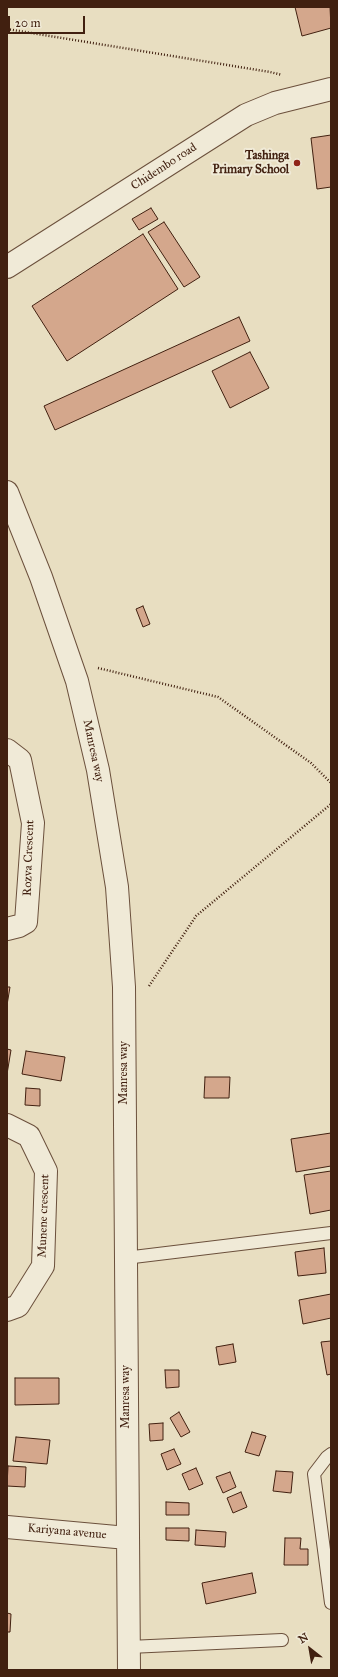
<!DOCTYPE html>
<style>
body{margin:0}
#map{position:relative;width:338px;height:1677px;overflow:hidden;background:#e8dec1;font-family:"IM FELL Great Primer",serif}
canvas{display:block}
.frame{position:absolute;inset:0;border:8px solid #412010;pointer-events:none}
.north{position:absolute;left:290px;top:1629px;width:40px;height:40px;-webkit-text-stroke:3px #f0ead7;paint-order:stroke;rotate:329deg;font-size:11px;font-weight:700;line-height:16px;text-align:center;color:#412010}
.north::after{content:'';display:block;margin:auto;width:14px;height:18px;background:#412010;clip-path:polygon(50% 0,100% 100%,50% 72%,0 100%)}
.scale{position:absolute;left:8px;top:16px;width:77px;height:18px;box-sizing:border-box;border:2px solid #412010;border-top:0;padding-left:5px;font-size:12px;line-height:14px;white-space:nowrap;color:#412010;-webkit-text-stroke:3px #f0ead7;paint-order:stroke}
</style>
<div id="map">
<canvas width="338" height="1677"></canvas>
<div class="frame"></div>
<div class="north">N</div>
<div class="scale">20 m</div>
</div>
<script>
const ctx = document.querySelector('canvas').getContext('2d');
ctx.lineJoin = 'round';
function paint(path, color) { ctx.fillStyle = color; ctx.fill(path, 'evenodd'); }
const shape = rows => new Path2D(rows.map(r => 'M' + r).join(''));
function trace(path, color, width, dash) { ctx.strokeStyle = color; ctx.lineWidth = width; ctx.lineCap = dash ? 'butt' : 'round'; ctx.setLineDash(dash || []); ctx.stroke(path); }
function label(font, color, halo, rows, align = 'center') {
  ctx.font = font + ' "IM FELL Great Primer",serif'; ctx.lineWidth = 4; ctx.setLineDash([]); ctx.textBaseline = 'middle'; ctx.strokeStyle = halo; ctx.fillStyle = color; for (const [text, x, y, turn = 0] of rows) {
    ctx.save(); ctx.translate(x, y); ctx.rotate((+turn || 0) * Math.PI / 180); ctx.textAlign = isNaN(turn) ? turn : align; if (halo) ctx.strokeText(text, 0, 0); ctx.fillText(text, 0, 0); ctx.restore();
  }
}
const building = shape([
 [295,7,330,7,331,28,302,36,295,7],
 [331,135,331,187,317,189,311,138,331,135],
 [151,208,158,219,139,230,132,219,151,208],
 [164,222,200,277,184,287,148,232,164,222],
 [143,234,178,289,67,361,32,306,143,234],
 [239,317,250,341,55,430,44,406,239,317],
 [250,352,269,388,230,408,212,371,250,352],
 [143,606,150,624,143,627,136,609,143,606],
 [7,987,10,987,7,1005,7,987],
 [7,1049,11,1050,7,1074,7,1049],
 [26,1051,65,1057,61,1081,22,1074,26,1051],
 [205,1077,230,1077,229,1098,204,1098,205,1077],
 [26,1088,40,1089,40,1106,25,1105,26,1088],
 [331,1133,331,1166,296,1172,291,1139,331,1133],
 [331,1171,331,1210,310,1214,304,1175,331,1171],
 [324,1248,326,1273,298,1276,295,1252,324,1248],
 [331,1294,331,1318,303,1324,299,1300,331,1294],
 [331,1341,331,1374,327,1375,321,1342,331,1341],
 [233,1344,236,1362,219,1365,216,1347,233,1344],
 [165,1370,179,1370,179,1387,166,1388,165,1370],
 [15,1378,59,1378,59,1404,15,1405,15,1378],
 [179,1412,190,1432,181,1437,170,1418,179,1412],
 [163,1423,163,1440,150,1441,149,1424,163,1423],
 [252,1432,266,1436,259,1456,245,1452,252,1432],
 [16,1437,50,1440,47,1464,13,1461,16,1437],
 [174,1449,181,1464,167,1470,161,1454,174,1449],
 [8,1466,26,1467,25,1487,7,1486,8,1466],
 [196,1468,203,1484,189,1490,182,1474,196,1468],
 [276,1471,293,1472,291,1493,273,1491,276,1471],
 [230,1472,236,1487,223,1493,216,1477,230,1472],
 [241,1492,247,1507,233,1513,227,1498,241,1492],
 [166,1502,189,1503,189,1515,166,1515,166,1502],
 [166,1528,189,1528,189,1541,166,1540,166,1528],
 [196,1530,226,1532,225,1547,195,1545,196,1530],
 [285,1538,301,1538,300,1549,308,1549,308,1565,284,1565,285,1538],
 [252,1573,256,1593,206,1604,202,1583,252,1573],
 [7,1613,11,1614,10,1632,7,1632,7,1613]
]);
const path = shape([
 [7,29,270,72,282,75],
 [98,668,218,697,311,763,331,783],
 [149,986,196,916,331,804]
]);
const lane = shape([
 [125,1258,331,1233],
 [331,1454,327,1457,314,1474,331,1603],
 [129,1647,282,1640]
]);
const street = shape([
 [7,267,246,115,275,103,331,89],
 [7,492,41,577,77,681,98,770,117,887,124,987,129,1670],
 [7,750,20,760,33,823,26,922,19,926,7,929],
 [7,1125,29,1136,46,1171,43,1266,18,1306,7,1310],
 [7,1527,127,1538]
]);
const markers = [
 [297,163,4,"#8f2418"]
];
const poiNames = [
 ["Tashinga",289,156],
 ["Primary School",289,170]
];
const streetNames = [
 ["Chidembo road",164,167,-33],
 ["Manresa way",93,751,78],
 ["Rozva Crescent",29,858,-88],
 ["Manresa way",124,1073,-90],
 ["Munene crescent",44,1216,-88],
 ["Manresa way",126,1397,-90],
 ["Kariyana avenue",67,1532,5]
];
paint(building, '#d4a78c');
trace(building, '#412010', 1);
trace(lane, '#6b503c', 14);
trace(street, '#6b503c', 24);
trace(path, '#412010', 2.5, [1, 2]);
trace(lane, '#f0ead7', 12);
trace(street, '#f0ead7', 22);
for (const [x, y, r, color] of markers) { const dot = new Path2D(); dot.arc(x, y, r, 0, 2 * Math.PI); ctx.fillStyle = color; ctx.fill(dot); trace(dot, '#f0ead7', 1.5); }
label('bold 12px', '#412010', '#f0ead7', poiNames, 'right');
label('12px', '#412010', '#f0ead7', streetNames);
</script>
